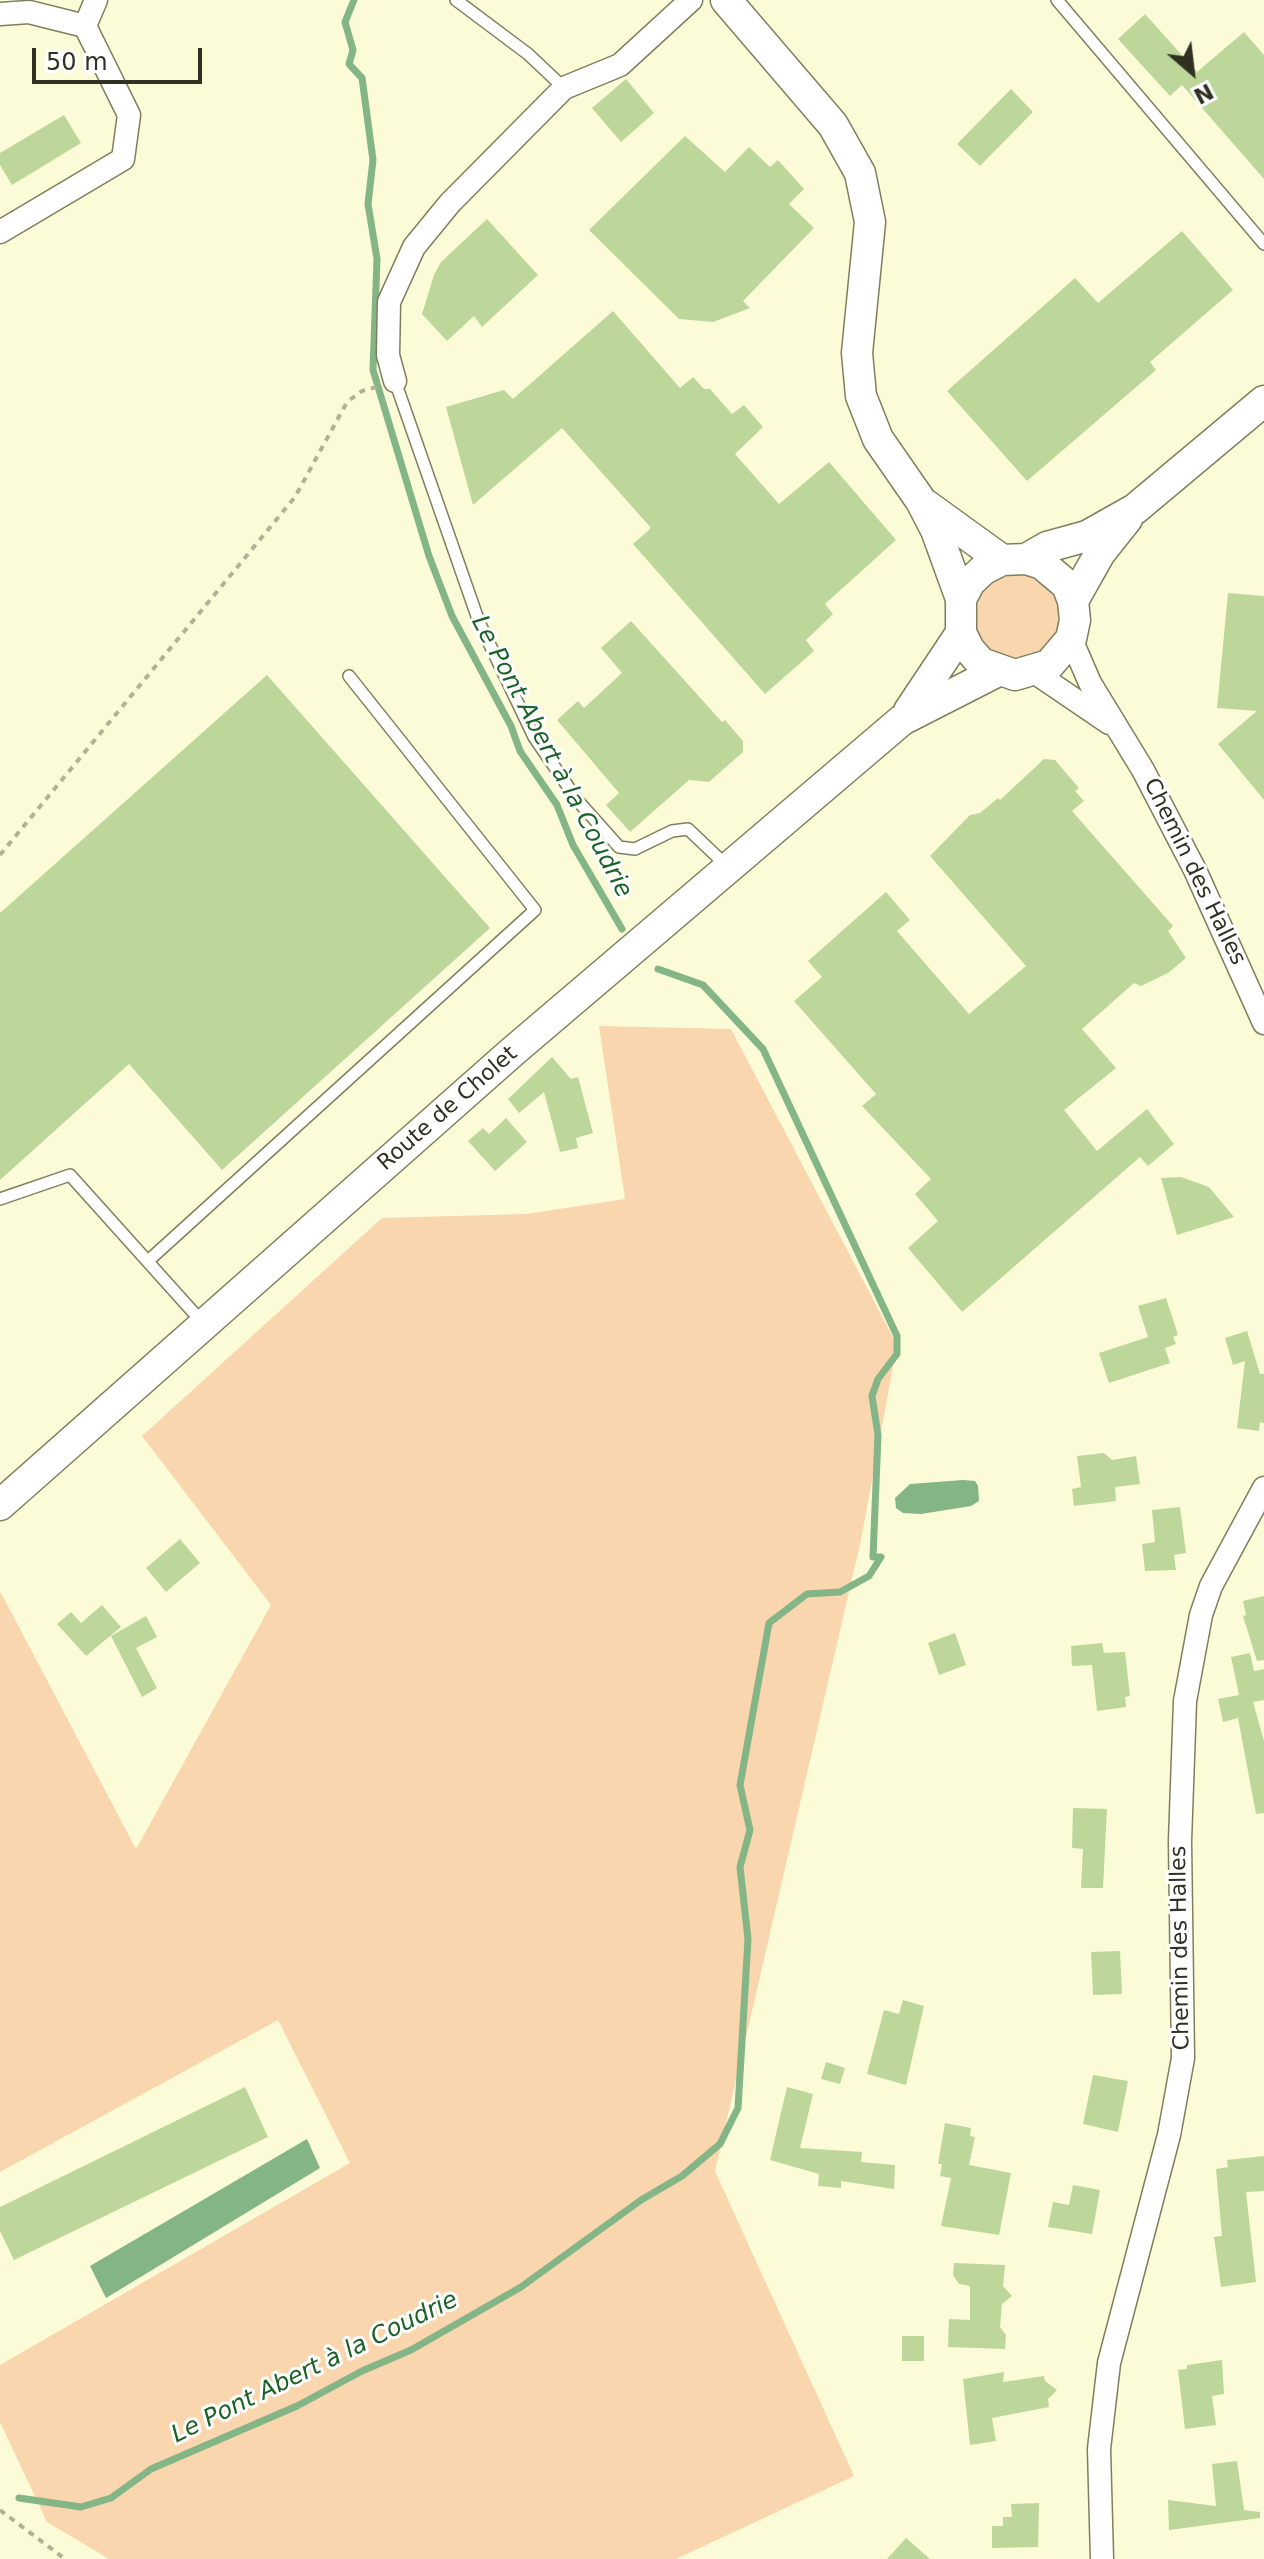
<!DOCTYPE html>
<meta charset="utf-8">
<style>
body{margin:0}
#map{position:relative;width:1264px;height:2559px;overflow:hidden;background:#fbfcd7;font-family:"DejaVu Sans",sans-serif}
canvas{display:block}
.north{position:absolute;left:1152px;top:32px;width:80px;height:80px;-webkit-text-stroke:6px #fff;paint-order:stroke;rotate:152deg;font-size:22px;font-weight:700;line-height:32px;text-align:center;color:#313123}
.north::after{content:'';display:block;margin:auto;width:28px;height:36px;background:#313123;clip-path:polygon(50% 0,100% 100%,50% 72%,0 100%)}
.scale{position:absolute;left:32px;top:48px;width:170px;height:36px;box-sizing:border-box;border:4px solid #313123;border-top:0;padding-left:10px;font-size:24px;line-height:28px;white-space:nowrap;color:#313123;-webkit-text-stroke:6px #fff;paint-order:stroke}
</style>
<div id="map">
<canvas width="1264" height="2559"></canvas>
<div class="north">N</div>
<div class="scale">50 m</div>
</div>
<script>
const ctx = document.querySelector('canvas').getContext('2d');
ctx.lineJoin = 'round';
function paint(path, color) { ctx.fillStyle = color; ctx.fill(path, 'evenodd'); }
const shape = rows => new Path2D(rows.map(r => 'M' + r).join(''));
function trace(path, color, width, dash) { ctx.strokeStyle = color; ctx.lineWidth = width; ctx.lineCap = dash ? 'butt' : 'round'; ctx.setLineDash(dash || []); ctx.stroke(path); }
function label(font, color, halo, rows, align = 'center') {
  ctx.font = font + ' "DejaVu Sans",sans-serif'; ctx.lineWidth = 6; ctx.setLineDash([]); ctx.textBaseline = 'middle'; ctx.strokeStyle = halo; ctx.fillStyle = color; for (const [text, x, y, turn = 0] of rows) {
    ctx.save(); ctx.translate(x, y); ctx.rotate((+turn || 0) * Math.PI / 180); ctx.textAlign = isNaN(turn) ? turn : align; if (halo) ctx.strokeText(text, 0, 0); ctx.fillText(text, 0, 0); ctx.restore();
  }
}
const green = shape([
 [1005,571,1035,572,1058,590,1063,633,1029,663,997,659,975,636,973,604,980,589],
 [599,1026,731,1029,897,1345,861,1540,715,2171,854,2476,676,2559,109,2559,47,2522,0,2422,0,2365,350,2163,278,2020,0,2172,0,1591,136,1849,271,1605,142,1436,382,1218,526,1214,625,1199]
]);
const water = shape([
 [963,1480,975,1481,978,1486,979,1501,971,1506,921,1514,903,1513,896,1508,895,1498,910,1484],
 [307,2139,320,2168,106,2298,90,2266]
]);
const stream = shape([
 [354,0,345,22,353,50,349,64,362,78,373,160,368,204,377,259,373,370,429,556,452,616,511,726,520,751,557,805,573,845,622,929],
 [19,2498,81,2507,111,2498,151,2469,297,2406,362,2371,411,2350,521,2287,641,2200,682,2176,720,2144,738,2108,748,1939,740,1867,750,1830,740,1785,769,1623,807,1594,840,1592,869,1576,881,1557,873,1557,878,1435,872,1396,878,1379,897,1354,897,1336,763,1049,703,985,658,969]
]);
const building = shape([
 [1145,14,1197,72,1244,32,1264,55,1264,179,1182,85,1170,96,1118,39],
 [626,79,654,113,621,142,592,108],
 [1011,89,1033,112,980,166,957,144],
 [64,115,81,143,12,185,0,165,0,153],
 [685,136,725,172,749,147,770,167,778,160,804,189,789,204,814,228,743,301,750,308,713,322,679,319,589,230],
 [487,219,538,275,482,327,474,316,447,341,422,314,434,275,441,262],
 [1182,231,1233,290,1150,362,1156,370,1027,481,947,391,1075,278,1098,303],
 [613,311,680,388,693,377,704,389,710,389,732,414,744,405,763,427,735,454,779,504,829,462,896,540,825,604,833,614,806,640,814,651,765,694,633,544,651,528,562,428,473,505,446,407,504,390,513,399],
 [1228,593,1264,596,1264,800,1218,744,1257,711,1217,708],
 [631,621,722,722,725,720,743,741,743,752,709,782,689,780,630,832,606,805,619,793,557,720,578,701,584,708,622,673,601,648],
 [267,675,490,928,222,1170,129,1064,0,1180,0,913],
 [1044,759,1055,760,1079,788,1075,791,1084,801,1072,811,1173,926,1168,931,1186,958,1168,973,1141,986,1134,983,1082,1029,1116,1068,1064,1110,1097,1151,1147,1109,1174,1144,1148,1166,1140,1157,962,1312,908,1248,938,1221,915,1194,931,1179,862,1106,876,1094,794,1001,822,977,808,961,886,892,910,920,897,931,969,1014,1026,966,930,856,970,815,980,813,998,798,1000,800],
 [552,1057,571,1079,578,1077,593,1133,576,1138,578,1148,560,1152,544,1092,519,1113,508,1099],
 [506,1118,527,1142,495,1171,468,1141,483,1128,489,1134],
 [1181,1177,1209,1187,1234,1217,1177,1235,1161,1178],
 [1166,1298,1178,1335,1173,1337,1176,1344,1165,1348,1170,1363,1109,1383,1099,1353,1148,1337,1138,1306],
 [1247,1331,1260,1374,1264,1374,1264,1423,1260,1422,1259,1431,1237,1428,1245,1361,1233,1365,1225,1338],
 [1104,1453,1112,1460,1136,1456,1140,1484,1115,1487,1116,1501,1074,1506,1072,1489,1081,1487,1077,1456],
 [1180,1507,1186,1553,1174,1555,1176,1570,1145,1571,1142,1544,1155,1542,1152,1510],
 [180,1539,200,1563,166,1592,146,1568],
 [1264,1596,1264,1660,1257,1661,1243,1616,1246,1615,1243,1601],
 [102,1605,121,1627,86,1656,57,1624,71,1612,81,1623],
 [146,1616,157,1637,136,1648,157,1688,142,1697,111,1636],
 [955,1633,966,1665,939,1675,928,1643],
 [1102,1643,1104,1653,1125,1652,1130,1696,1125,1697,1126,1707,1097,1711,1092,1665,1072,1666,1071,1646],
 [1250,1653,1254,1671,1264,1669,1264,1700,1253,1702,1264,1741,1264,1813,1256,1814,1238,1718,1223,1722,1218,1699,1239,1695,1231,1657],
 [1073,1808,1107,1809,1103,1888,1081,1888,1083,1849,1072,1848],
 [1120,1951,1122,1994,1093,1995,1091,1952],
 [903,2000,924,2006,906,2085,867,2074,884,2010,899,2014],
 [826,2062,845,2068,840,2084,821,2079],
 [1093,2075,1128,2081,1118,2132,1083,2124],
 [245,2087,268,2137,14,2260,0,2231,0,2207],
 [787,2087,813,2094,800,2148,862,2152,861,2162,895,2165,894,2189,841,2181,841,2188,818,2186,819,2174,770,2160],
 [945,2123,971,2128,970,2136,975,2137,969,2165,1011,2173,999,2235,941,2226,951,2178,940,2176,942,2164,938,2164],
 [1264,2156,1264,2191,1246,2192,1256,2282,1221,2287,1214,2237,1222,2236,1216,2169,1228,2167,1227,2160],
 [1073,2185,1100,2190,1092,2234,1048,2227,1053,2202,1069,2205],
 [954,2263,1005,2265,1003,2286,1012,2296,1002,2304,1000,2327,1006,2335,1005,2349,948,2347,949,2319,970,2320,970,2286,959,2284,953,2275],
 [902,2336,924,2336,924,2361,902,2361],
 [1222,2360,1224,2394,1212,2396,1216,2425,1185,2429,1178,2370,1187,2369,1187,2365],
 [1004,2372,1003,2382,1044,2376,1045,2381,1057,2390,1048,2399,1049,2407,992,2418,996,2441,970,2445,963,2379],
 [1237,2461,1244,2510,1260,2512,1260,2518,1169,2530,1168,2500,1216,2506,1212,2464],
 [1039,2503,1038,2547,992,2548,992,2526,1003,2526,1003,2517,1012,2517,1011,2504],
 [906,2538,930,2559,887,2559]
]);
const path = shape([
 [0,855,295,497,347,402,362,391,377,387],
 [0,2510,65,2559]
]);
const service = shape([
 [456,0,528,54,564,88],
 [1057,0,1264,244],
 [395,381,479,622,534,737,578,801,619,847,635,849,672,831,688,829,728,867],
 [0,1199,70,1175,202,1322],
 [148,1261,535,910,349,676]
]);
const minor = shape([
 [0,14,29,12,85,26],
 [0,232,123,159,129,115,85,26,96,0],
 [395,381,388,355,389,302,414,247,450,203,564,88,620,65,691,0],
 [1071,639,1090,683,1143,770,1195,870,1264,1023],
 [1034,672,1109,723],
 [1102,2559,1099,2449,1109,2363,1169,2135,1183,2058,1180,1841,1185,1701,1201,1615,1211,1586,1264,1488]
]);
const secondary = shape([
 [726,0,833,125,860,173,870,222,857,353,861,396,878,439,921,501,936,530,961,599,961,633,969,649,981,663,1015,675,1049,665,1071,639,1075,620,1073,601,1067,585,1042,564,1026,559,1002,560,984,569,970,582,961,599],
 [926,505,1002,560],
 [1026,559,1047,547,1087,536,1135,509,1264,401],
 [1073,601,1100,553,1127,519],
 [909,711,961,633],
 [0,1505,511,1053,902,720,998,671]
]);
const streetNames = [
 ["Chemin des Halles",1194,872,64],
 ["Route de Cholet",448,1109,-41],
 ["Chemin des Halles",1181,1948,-91]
];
const waterNames = [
 ["Le Pont Abert à la Coudrie",551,757,62],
 ["Le Pont Abert à la Coudrie",315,2368,-26]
];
paint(green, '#f9d6ae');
paint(water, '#83b586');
trace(stream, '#83b586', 7);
paint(building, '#bdd79a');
trace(service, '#7f7f5e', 14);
trace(minor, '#7f7f5e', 25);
trace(secondary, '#7f7f5e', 33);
trace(path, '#b1b195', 4, [6, 6]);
trace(service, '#fff', 11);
trace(minor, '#fff', 22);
trace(secondary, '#fff', 30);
label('22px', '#313123', '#fff', streetNames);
label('italic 24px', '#1b6227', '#fff', waterNames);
</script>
